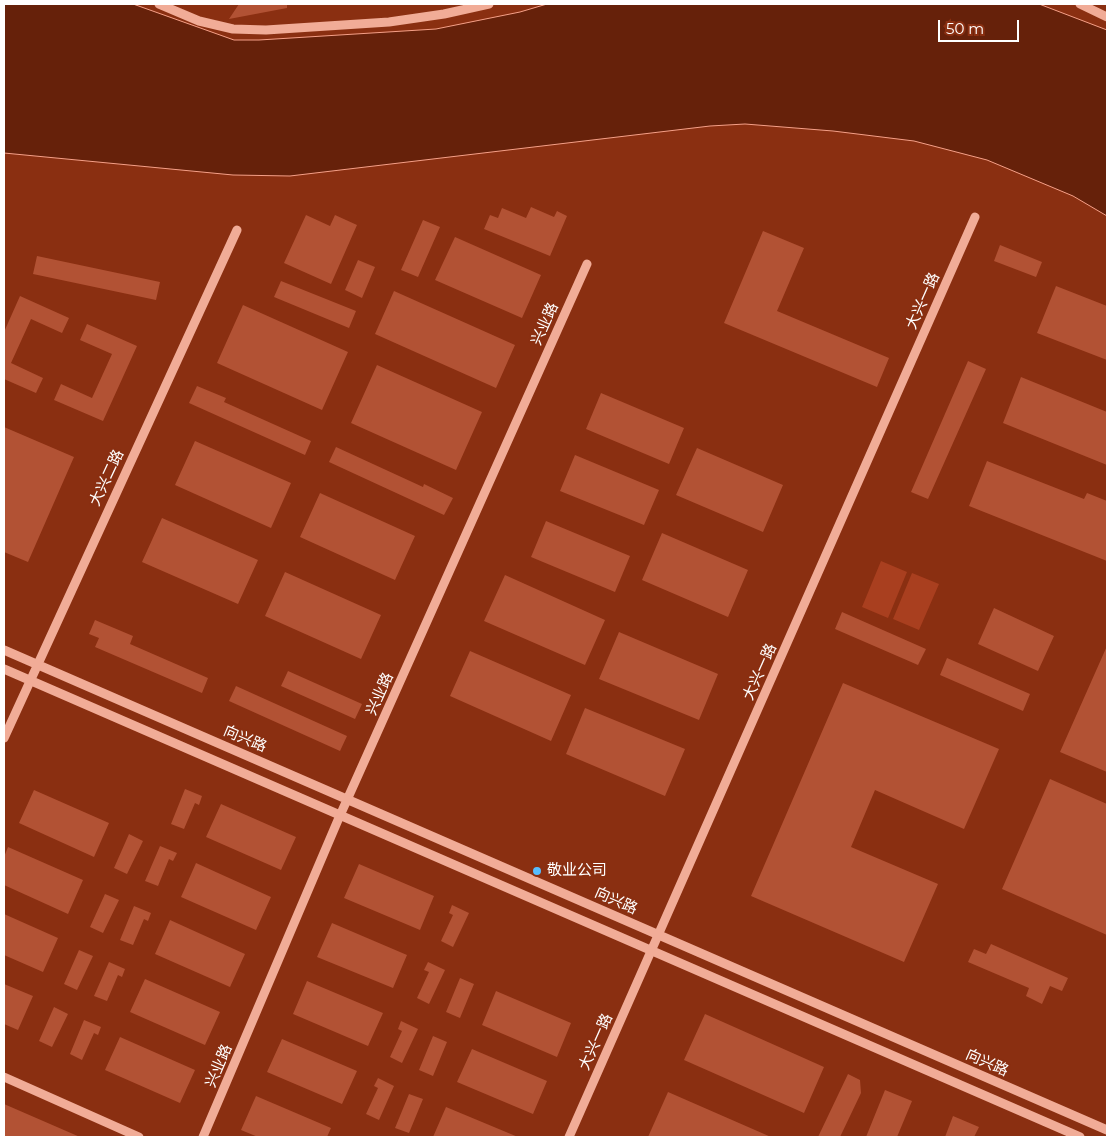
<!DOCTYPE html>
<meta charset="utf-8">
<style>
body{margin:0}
#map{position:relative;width:1111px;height:1141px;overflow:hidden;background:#8a2f11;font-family:Montserrat,sans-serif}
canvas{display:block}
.frame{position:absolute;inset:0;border:5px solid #fff;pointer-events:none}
.scale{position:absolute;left:938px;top:20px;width:81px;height:22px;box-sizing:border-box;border:2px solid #fff;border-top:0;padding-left:6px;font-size:15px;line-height:18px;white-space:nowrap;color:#fff;-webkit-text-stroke:4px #8a2f11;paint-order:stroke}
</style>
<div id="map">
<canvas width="1111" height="1141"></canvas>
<div class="frame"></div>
<div class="scale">50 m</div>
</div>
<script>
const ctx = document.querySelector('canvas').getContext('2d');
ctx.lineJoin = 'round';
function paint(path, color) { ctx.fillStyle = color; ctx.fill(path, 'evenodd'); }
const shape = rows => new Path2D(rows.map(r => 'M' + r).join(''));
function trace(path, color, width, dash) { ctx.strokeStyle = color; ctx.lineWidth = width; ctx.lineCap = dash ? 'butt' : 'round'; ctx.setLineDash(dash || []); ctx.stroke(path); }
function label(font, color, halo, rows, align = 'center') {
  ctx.font = font + ' Montserrat,"Noto Sans SC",sans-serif'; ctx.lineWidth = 4; ctx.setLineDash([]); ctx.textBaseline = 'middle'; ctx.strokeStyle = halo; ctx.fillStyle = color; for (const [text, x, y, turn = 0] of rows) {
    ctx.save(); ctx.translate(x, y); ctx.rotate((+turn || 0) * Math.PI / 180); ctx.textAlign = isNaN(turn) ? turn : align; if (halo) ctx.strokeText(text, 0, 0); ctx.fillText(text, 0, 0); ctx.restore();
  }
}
const green = shape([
 [881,561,907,572,888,618,862,607],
 [912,573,939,584,919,630,893,619]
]);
const water = shape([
 [4,4,133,4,234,40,259,40,436,29,520,12,547,4,1039,4,1107,30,1107,216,1073,196,987,160,914,141,833,131,745,124,710,126,290,176,233,175,4,153,4,4]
]);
const building = shape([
 [239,4,287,4,287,8,229,19],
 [531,207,554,217,557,211,567,216,550,256,484,229,490,215,498,218,502,208,526,218],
 [306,215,330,226,335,215,357,225,331,284,284,263],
 [423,220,440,227,418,277,401,270],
 [763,231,804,248,777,311,889,358,877,387,724,323],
 [455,237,541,275,522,318,435,280],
 [1000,245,1042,262,1036,277,994,261],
 [37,256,160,282,156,300,33,274],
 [358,260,375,267,362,298,345,290],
 [281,281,356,311,349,328,274,297],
 [1056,286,1107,306,1107,360,1037,333],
 [394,291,515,345,496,388,375,334],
 [20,296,69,318,62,333,31,319,11,363,43,378,36,393,4,379,4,332],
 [243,305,348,352,322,410,217,363],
 [87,324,137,346,103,421,54,400,61,384,92,398,112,354,80,340],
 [968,361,986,369,928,499,911,492],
 [377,365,482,412,456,470,351,423],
 [1021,377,1107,412,1107,465,1003,423],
 [197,386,226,398,224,402,311,441,305,455,189,403],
 [601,393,684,428,669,464,586,429],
 [4,427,74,457,28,562,4,552],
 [195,441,291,483,271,528,175,485],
 [336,447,423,487,424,484,453,498,444,515,329,462],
 [697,448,783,485,763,532,676,495],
 [575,455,659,490,644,525,560,491],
 [987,461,1084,499,1087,493,1107,501,1107,561,969,506],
 [320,493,415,536,395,580,300,537],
 [162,518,258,560,238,604,142,562],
 [546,521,630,556,615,592,531,557],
 [662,533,748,570,728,617,642,580],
 [285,572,381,615,361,659,265,616],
 [505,575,605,620,585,665,484,621],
 [994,608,1054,636,1038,671,978,644],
 [842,612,926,649,918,665,835,629],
 [95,620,133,636,130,644,208,678,202,693,95,647,99,638,89,634],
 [619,632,718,674,699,720,599,679],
 [1107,646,1107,772,1060,752],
 [470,651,571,695,551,741,450,696],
 [947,658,1030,694,1023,711,940,675],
 [288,671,362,704,355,719,281,686],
 [843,683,999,749,964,829,875,790,851,847,938,884,904,962,751,896],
 [236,686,347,736,340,751,229,701],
 [585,708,685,749,665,796,566,754],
 [1050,779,1107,804,1107,935,1002,889],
 [185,789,202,796,199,805,195,803,184,829,171,824],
 [34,790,109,823,94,857,19,823],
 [221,804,296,837,281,870,206,837],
 [129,834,143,841,127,874,114,868],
 [160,846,177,853,173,861,169,859,158,886,145,881],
 [8,847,83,880,68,914,4,885,4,857],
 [196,863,271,897,256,930,181,897],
 [359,864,434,896,420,930,344,898],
 [105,894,119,900,103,933,90,927],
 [452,905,469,913,453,947,441,941,453,915,449,913],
 [134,906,151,913,148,921,144,919,133,945,120,940],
 [4,914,58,938,43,972,4,955],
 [170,920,245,954,230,987,155,954],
 [332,923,407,955,393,988,317,957],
 [991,944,1068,978,1062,991,1050,986,1042,1004,1026,996,1029,988,968,962,974,949,986,954],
 [79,950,93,956,77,990,64,984],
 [109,962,125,969,122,977,118,975,107,1001,94,996],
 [428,962,445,970,429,1004,417,998,429,972,424,970],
 [460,978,474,984,460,1018,446,1012],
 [145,979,220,1012,205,1045,130,1012],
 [307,981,383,1013,368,1046,293,1014],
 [4,984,33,996,18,1030,4,1024],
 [496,991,571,1023,557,1057,482,1025],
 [54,1007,68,1014,52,1047,39,1041],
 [705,1014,824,1067,804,1113,684,1060],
 [84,1020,101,1027,98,1035,94,1033,82,1060,70,1054],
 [401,1021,418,1029,402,1063,390,1057,402,1031,398,1029],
 [433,1036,447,1042,433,1076,419,1070],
 [120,1037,195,1070,180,1103,105,1070],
 [282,1039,357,1071,342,1104,267,1072],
 [472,1049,547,1081,533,1114,457,1082],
 [848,1074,860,1080,861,1093,840,1137,818,1137],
 [378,1078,394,1086,379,1120,366,1114,378,1088,374,1086],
 [885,1090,912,1101,897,1137,866,1137],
 [668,1092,771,1137,648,1137],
 [409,1094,423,1099,409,1133,395,1128],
 [256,1096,331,1128,327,1137,258,1137,241,1130],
 [4,1104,80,1137,4,1137],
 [446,1107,518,1137,433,1137],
 [953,1116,979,1127,974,1137,945,1137]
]);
const minor = shape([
 [159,4,199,21,233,29,266,30,389,22,444,14,489,4],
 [1080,4,1107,17],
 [4,650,1107,1130],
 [4,669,1080,1137],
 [4,738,237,230],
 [4,1077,139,1137],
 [203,1137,338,820,587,264],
 [569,1137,975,217]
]);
const markers = [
 [537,871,5,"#57bdff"]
];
const streetNames = [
 ["大兴一路",923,301,-66],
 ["兴业路",545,324,-66],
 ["大兴二路",107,478,-65],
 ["大兴一路",760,672,-66],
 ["兴业路",380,694,-66],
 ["向兴路",245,739,23],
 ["向兴路",616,901,24],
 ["大兴一路",596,1042,-66],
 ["向兴路",987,1063,24],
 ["兴业路",219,1066,-67]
];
const poiNames = [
 ["敬业公司",547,871]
];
paint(green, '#a93f1f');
paint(water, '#66210a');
trace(water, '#f5a088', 1);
paint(building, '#b25234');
trace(minor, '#f1ac97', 9);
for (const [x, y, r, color] of markers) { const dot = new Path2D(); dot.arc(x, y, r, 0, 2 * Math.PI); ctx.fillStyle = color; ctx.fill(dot); trace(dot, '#8a2f11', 2); }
label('15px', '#fff', '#8a2f11', streetNames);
label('15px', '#fff', '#8a2f11', poiNames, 'left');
</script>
